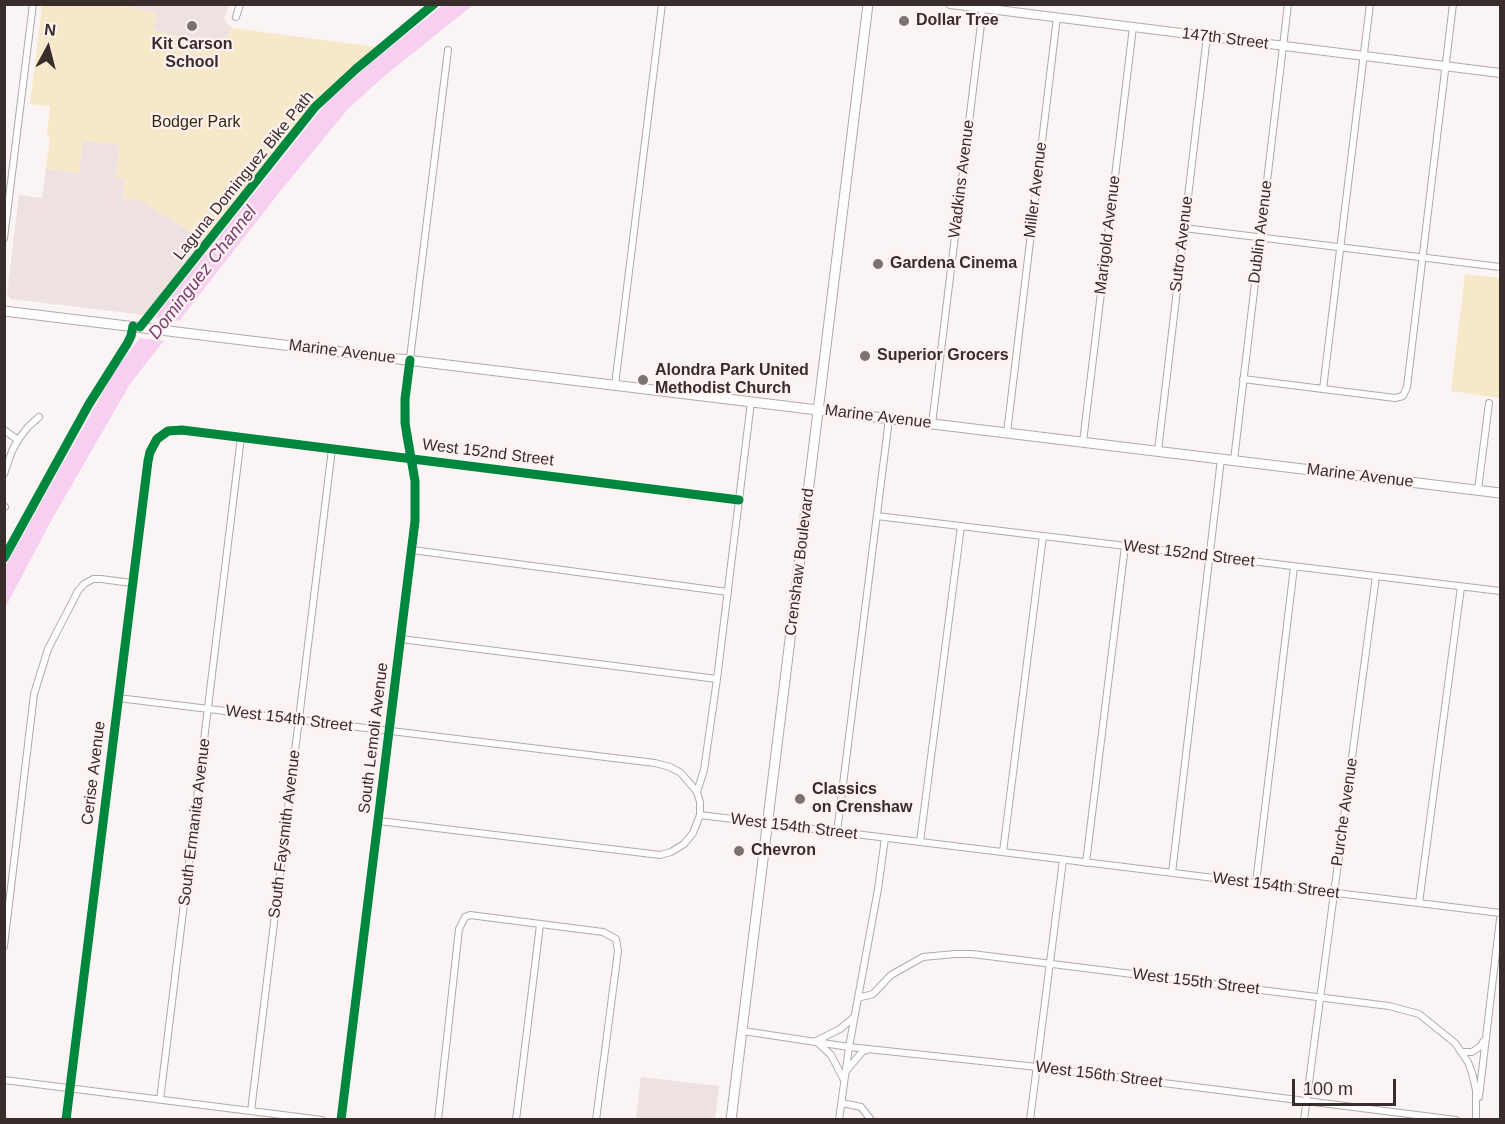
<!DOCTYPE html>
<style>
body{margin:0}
#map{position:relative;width:1505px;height:1124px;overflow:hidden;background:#faf4f4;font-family:Helvetica,sans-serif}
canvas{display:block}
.frame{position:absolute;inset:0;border:6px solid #382d2b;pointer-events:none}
.north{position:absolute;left:18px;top:18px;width:60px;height:60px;-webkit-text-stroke:4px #fef2f0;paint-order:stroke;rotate:7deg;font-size:16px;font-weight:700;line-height:24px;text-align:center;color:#382d2b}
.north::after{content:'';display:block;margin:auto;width:21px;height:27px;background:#382d2b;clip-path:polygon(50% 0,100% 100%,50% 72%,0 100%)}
.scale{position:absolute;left:1292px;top:1079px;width:104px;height:27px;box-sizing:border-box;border:3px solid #382d2b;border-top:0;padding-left:8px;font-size:18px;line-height:21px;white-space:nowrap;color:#382d2b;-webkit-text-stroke:4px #fef2f0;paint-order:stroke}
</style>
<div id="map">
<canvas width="1505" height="1124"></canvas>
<div class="frame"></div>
<div class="north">N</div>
<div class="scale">100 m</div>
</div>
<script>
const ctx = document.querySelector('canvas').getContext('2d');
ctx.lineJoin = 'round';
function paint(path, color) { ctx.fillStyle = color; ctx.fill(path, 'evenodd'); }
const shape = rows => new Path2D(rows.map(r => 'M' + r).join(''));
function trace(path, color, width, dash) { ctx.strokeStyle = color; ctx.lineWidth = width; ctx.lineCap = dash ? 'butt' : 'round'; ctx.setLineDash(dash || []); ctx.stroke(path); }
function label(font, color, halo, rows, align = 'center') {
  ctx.font = font + ' Helvetica,sans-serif'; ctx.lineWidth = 4.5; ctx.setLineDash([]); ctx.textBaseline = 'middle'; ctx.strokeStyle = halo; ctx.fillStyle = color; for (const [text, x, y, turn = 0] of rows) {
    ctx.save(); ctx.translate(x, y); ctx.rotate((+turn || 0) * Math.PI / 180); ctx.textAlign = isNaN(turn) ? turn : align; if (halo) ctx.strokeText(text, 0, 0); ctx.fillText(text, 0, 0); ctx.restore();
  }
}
const built = shape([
 [122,5,229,5,224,18,226,22,232,28,222,48,153,30,157,14],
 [83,140,120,145,116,177,125,179,123,198,140,200,205,240,145,315,11,299,7,294,19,195,42,198,46,168,79,173],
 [641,1077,719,1086,715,1119,636,1119]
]);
const green = shape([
 [42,5,122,5,157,14,153,30,222,48,232,28,377,47,315,102,239,196,205,240,140,200,123,198,125,179,116,178,120,145,83,140,79,173,46,168,50,137,47,136,50,106,30,104],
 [1465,274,1500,278,1500,398,1451,391]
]);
const water = shape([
 [443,5,473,5,382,78,347,110,278,194,130,384,52,519,5,608,5,567,113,374,162,308,327,102,378,57]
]);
const pier = shape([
 [153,318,182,321,182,322,166,341,137,338]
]);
const minor = shape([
 [236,17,240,4],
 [1184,228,1500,267],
 [4,238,33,4],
 [1243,379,1395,398,1403,396,1407,387,1453,4],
 [615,385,662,4],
 [1323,389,1370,4],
 [932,424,982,16,981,5],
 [4,430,18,440],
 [1007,433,1057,17],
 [1083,442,1133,27],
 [1158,451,1207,36],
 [1234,460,1288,4],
 [4,474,12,451,18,440,28,427,39,417],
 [1478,490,1489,403],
 [4,506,5,507],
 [877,516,1500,591],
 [412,550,728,592],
 [401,639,717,679],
 [118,698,655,763,670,767,681,773,697,792,700,802,700,815,693,833,684,844,671,852,660,855,379,821],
 [697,792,704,770,717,679,751,402],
 [700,815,1500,913],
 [837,832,889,419],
 [920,842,961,526],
 [1003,852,1043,536],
 [1086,863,1125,546],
 [1172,873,1221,459],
 [1256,883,1294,567],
 [1419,903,1461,587],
 [4,946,34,694,48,649,78,591,84,584,93,579,101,579,132,583],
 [858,998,873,994,891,975,923,957,955,954,972,954,1389,1006,1419,1014,1455,1043,1468,1062,1472,1073,1476,1090,1476,1120],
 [743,1031,849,1047,1037,1067,1456,1120],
 [1461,1052,1472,1052,1481,1046,1483,1042],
 [846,1071,862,1052,869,1049],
 [4,1080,322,1120],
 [844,1080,831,1055,816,1041,840,1029,854,1017],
 [1479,1097,1500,919],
 [160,1100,241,437],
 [842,1103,861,1107,871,1120],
 [251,1111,332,449],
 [66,1120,148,461,150,452,157,439,168,431,182,430,739,500],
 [341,1120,415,521,415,481,406,435,405,399,448,50],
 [438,1120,459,929,465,917,470,915,603,932,616,939,618,951,596,1120],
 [516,1120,540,925],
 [839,1120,849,1047,878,889,885,838],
 [1030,1120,1063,860],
 [1304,1120,1376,576]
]);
const tertiary = shape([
 [950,4,1500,73]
]);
const secondary = shape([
 [4,311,1500,493]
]);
const primary = shape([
 [731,1120,868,4]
]);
const cycleway = shape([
 [140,327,315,107,356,69,434,4],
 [4,558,89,404,127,344,131,336,133,326],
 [66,1120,148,461,150,452,157,439,168,431,182,430,739,500],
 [341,1120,415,521,415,481,405,423,405,399,410,360]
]);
const markers = [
 [904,21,6,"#7c7371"],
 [192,26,6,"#7c7371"],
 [878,264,6,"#7c7371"],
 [865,356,6,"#7c7371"],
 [643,380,6,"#7c7371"],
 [800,799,6,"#7c7371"],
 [739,851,6,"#7c7371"]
];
const poiNames = [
 ["Dollar Tree",916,21],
 ["Kit Carson",192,45,"center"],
 ["School",192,63,"center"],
 ["Gardena Cinema",890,264],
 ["Superior Grocers",877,356],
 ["Alondra Park United",655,371],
 ["Methodist Church",655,389],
 ["Classics",812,790],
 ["on Crenshaw",812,808],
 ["Chevron",751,851]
];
const streetNames = [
 ["147th Street",1225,39,7],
 ["Laguna Dominguez Bike Path",244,176,-51],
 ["Wadkins Avenue",962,179,-83],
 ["Miller Avenue",1036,190,-83],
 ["Dublin Avenue",1261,232,-83],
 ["Marigold Avenue",1108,235,-83],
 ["Sutro Avenue",1182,244,-83],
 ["Marine Avenue",342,352,7],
 ["Marine Avenue",878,417,7],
 ["West 152nd Street",488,453,7],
 ["Marine Avenue",1360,476,7],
 ["West 152nd Street",1189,554,7],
 ["Crenshaw Boulevard",800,562,-83],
 ["West 154th Street",289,719,7],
 ["South Lemoli Avenue",374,738,-83],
 ["Cerise Avenue",94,773,-83],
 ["Purche Avenue",1345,812,-82],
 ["South Ermanita Avenue",195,822,-83],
 ["West 154th Street",794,827,7],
 ["South Faysmith Avenue",285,834,-83],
 ["West 154th Street",1276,886,7],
 ["West 155th Street",1196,982,7],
 ["West 156th Street",1099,1075,7]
];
const parkNames = [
 ["Bodger Park",196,123]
];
const waterNames = [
 ["Dominguez Channel",203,273,-52]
];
paint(built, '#eee2e1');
paint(green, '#f8e8ca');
paint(water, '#f6cff1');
paint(pier, '#faf4f4');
trace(minor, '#b2aaaa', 8);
trace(tertiary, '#b2aaaa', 10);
trace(secondary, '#b2aaaa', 11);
trace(primary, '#b2aaaa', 11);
trace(minor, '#fefdfd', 6);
trace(tertiary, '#fefdfd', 8);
trace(secondary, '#fefdfd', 9);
trace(primary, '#fefdfd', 9);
trace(cycleway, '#00873e', 9);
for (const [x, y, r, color] of markers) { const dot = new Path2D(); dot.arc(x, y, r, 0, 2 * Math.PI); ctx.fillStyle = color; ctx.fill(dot); trace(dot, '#fef2f0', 2); }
label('bold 16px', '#382d2b', '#fef2f0', poiNames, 'left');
label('16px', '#382d2b', '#fef2f0', streetNames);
label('16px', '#362a0d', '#fef2f0', parkNames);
label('italic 18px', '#793a75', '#fef2f0', waterNames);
</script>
